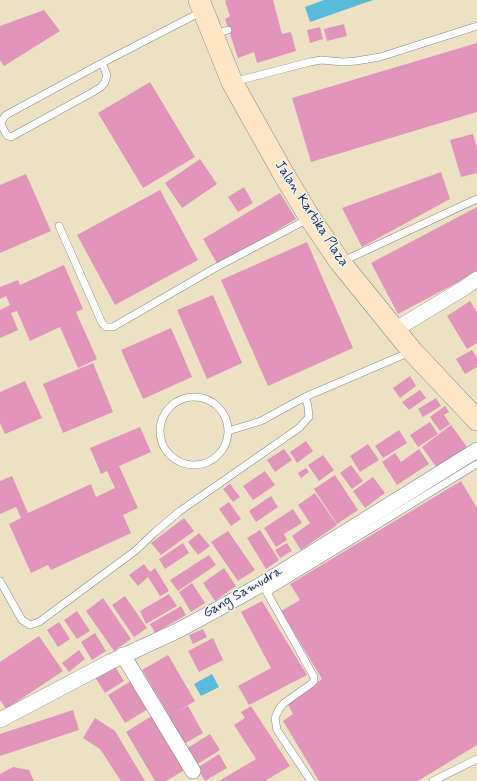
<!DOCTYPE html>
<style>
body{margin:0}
canvas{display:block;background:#ece2c3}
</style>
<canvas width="477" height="781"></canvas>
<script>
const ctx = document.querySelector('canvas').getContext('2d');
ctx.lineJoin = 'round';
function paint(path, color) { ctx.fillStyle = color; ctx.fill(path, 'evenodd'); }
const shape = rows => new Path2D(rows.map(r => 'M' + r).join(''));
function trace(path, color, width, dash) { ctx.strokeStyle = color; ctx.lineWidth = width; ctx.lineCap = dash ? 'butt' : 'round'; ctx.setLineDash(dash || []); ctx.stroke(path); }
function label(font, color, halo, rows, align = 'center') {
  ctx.font = font + ' Mynerve,sans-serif'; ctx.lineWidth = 3; ctx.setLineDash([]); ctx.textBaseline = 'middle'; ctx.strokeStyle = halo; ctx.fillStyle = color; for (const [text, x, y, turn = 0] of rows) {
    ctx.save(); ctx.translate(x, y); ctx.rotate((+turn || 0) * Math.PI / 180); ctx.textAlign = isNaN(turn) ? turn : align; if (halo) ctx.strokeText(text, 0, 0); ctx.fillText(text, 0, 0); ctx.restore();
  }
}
const water = shape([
 [324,0,373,0,310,22,305,7],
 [212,674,219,687,201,696,194,684]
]);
const building = shape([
 [227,0,273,0,282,34,291,32,296,51,257,63,254,52,238,58,225,19,230,16,225,1],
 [44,10,60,31,4,66,0,60,0,26],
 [344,24,347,36,327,41,324,29],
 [320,27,323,39,310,43,307,30],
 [477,43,477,112,311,162,292,98],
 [150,82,195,157,143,188,98,113],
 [473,134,477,148,477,173,461,177,450,140],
 [200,159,217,184,182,208,165,183],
 [441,172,450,199,362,247,342,208],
 [26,174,51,231,0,253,0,185],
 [244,187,253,203,238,212,228,197],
 [160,190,198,260,115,305,77,235],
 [280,193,296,219,218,265,203,239],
 [477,207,477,272,398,314,371,263],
 [307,242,353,348,268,386,221,280],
 [64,265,83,309,76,312,97,359,78,368,60,327,30,341,17,311,11,313,18,330,0,338,0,310,10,305,6,296,0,299,0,287,18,280,20,285],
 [213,295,242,363,207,379,177,310],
 [470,301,477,312,477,343,467,349,447,316],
 [171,328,192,377,143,399,121,350],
 [472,350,477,358,477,367,465,374,456,359],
 [93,363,113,412,63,433,43,384],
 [410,376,416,386,400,398,393,388],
 [25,381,42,418,5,434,0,423,0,392],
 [420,390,426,398,409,410,402,402],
 [436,398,441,406,423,417,418,409],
 [445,406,449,412,444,415,450,424,440,431,430,417],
 [430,422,438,434,418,447,410,435],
 [451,425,467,447,437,468,422,447],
 [140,427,151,452,119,466,138,508,123,515,131,533,51,570,48,565,31,573,9,524,21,518,16,507,0,514,0,481,12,476,28,513,91,484,96,497,115,488,107,471,101,474,90,448],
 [399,430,407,443,383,458,375,446],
 [306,441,313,451,297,463,290,452],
 [368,444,379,460,360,472,350,456],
 [284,449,292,460,275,472,267,460],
 [419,449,429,464,397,485,382,462,395,453,401,462],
 [323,455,334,470,319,481,308,465],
 [351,465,363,481,352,489,340,473],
 [306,468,309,472,301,478,298,473],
 [265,471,275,485,253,500,243,486],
 [335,475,358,510,337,524,314,489],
 [373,477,385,493,365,508,353,491],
 [461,481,477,508,477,745,418,781,319,781,283,721,293,714,286,701,322,679,281,611,300,600,290,584],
 [230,484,240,497,233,502,223,489],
 [315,493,337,525,301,550,292,536,310,523,298,505],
 [271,496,278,507,256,522,249,511],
 [229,502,241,519,231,526,219,509],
 [293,509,302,523,284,534,287,540,276,547,264,528],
 [184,518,194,531,161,555,151,543],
 [260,530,279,560,266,569,247,538],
 [228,531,255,570,238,581,211,542],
 [199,533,210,546,198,555,188,542],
 [183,543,189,553,165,569,159,559],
 [287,543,292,551,280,558,275,550],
 [209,555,216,565,178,591,170,580],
 [144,564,150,572,155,568,169,591,160,596,148,577,138,586,129,575],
 [224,568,236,586,215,601,203,583],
 [192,583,205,603,191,612,179,592],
 [169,594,177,606,146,624,140,611],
 [125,596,147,628,134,637,112,605],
 [103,598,131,639,114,651,86,611],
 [262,601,307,675,249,705,238,686,271,668,241,612],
 [181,606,186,615,155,633,150,624],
 [77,611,90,631,77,639,64,620],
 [59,622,70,639,58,647,47,630],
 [203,629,207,637,193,644,189,635],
 [95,633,106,651,92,660,81,642],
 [39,636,63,671,6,709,0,700,0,662],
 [213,638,223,660,199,672,188,651],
 [79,650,85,659,69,672,62,663],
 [168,655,195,701,177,712,188,706,203,733,182,745,167,719,170,717,142,670],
 [112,662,124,681,105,693,93,674],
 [131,681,148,709,125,723,108,695],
 [251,706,290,766,265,781,219,781,256,759,234,725,245,718,241,712],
 [73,710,79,730,0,756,0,734],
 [155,714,188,768,166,781,155,781,126,732],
 [95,718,115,731,145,781,121,781,100,749,83,738],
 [210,734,220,750,196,765,186,749],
 [219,754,227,768,205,781,197,768],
 [13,767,29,770,34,781,0,781,0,774]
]);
const lane = shape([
 [215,34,228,30],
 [102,63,107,75,105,82,101,87,93,92,11,137,8,136,6,134,1,124,2,120,6,115,102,63,201,12],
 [233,82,310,62,321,60,343,62,356,61,380,57,477,26],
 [59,226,102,323,106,327,113,327,215,268,308,219],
 [343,261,477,199],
 '160 431a34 34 0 1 1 68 0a34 34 0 1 1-68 0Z',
 [228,431,261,421,305,397,410,352],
 [0,581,22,620,30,625,39,622,135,551,155,532,180,511,299,428,309,417,308,406,305,397],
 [265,589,314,677,314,681,311,684,284,703,279,709,275,718,277,730,311,781],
 [267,592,477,464],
 [433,781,477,759]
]);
const street = shape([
 [396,329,464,288,477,279],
 [123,655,193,771],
 [0,720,110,662,179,630,216,610,262,584,477,450]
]);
const secondary = shape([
 [199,0,232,82,283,173,310,218,340,262,412,351,477,420]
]);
const streetNames = [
 ["Jalan Kartika Plaza",311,214,57],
 ["Gang Samudra",243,593,-30]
];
paint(water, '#5abad9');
paint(building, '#e195bb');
trace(lane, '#848890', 8);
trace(street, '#848890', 16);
trace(secondary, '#848890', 22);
trace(lane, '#fff', 7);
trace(street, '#fff', 15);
trace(secondary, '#fee5c5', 21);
label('14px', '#1b2f5e', '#f6f6f2', streetNames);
</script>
